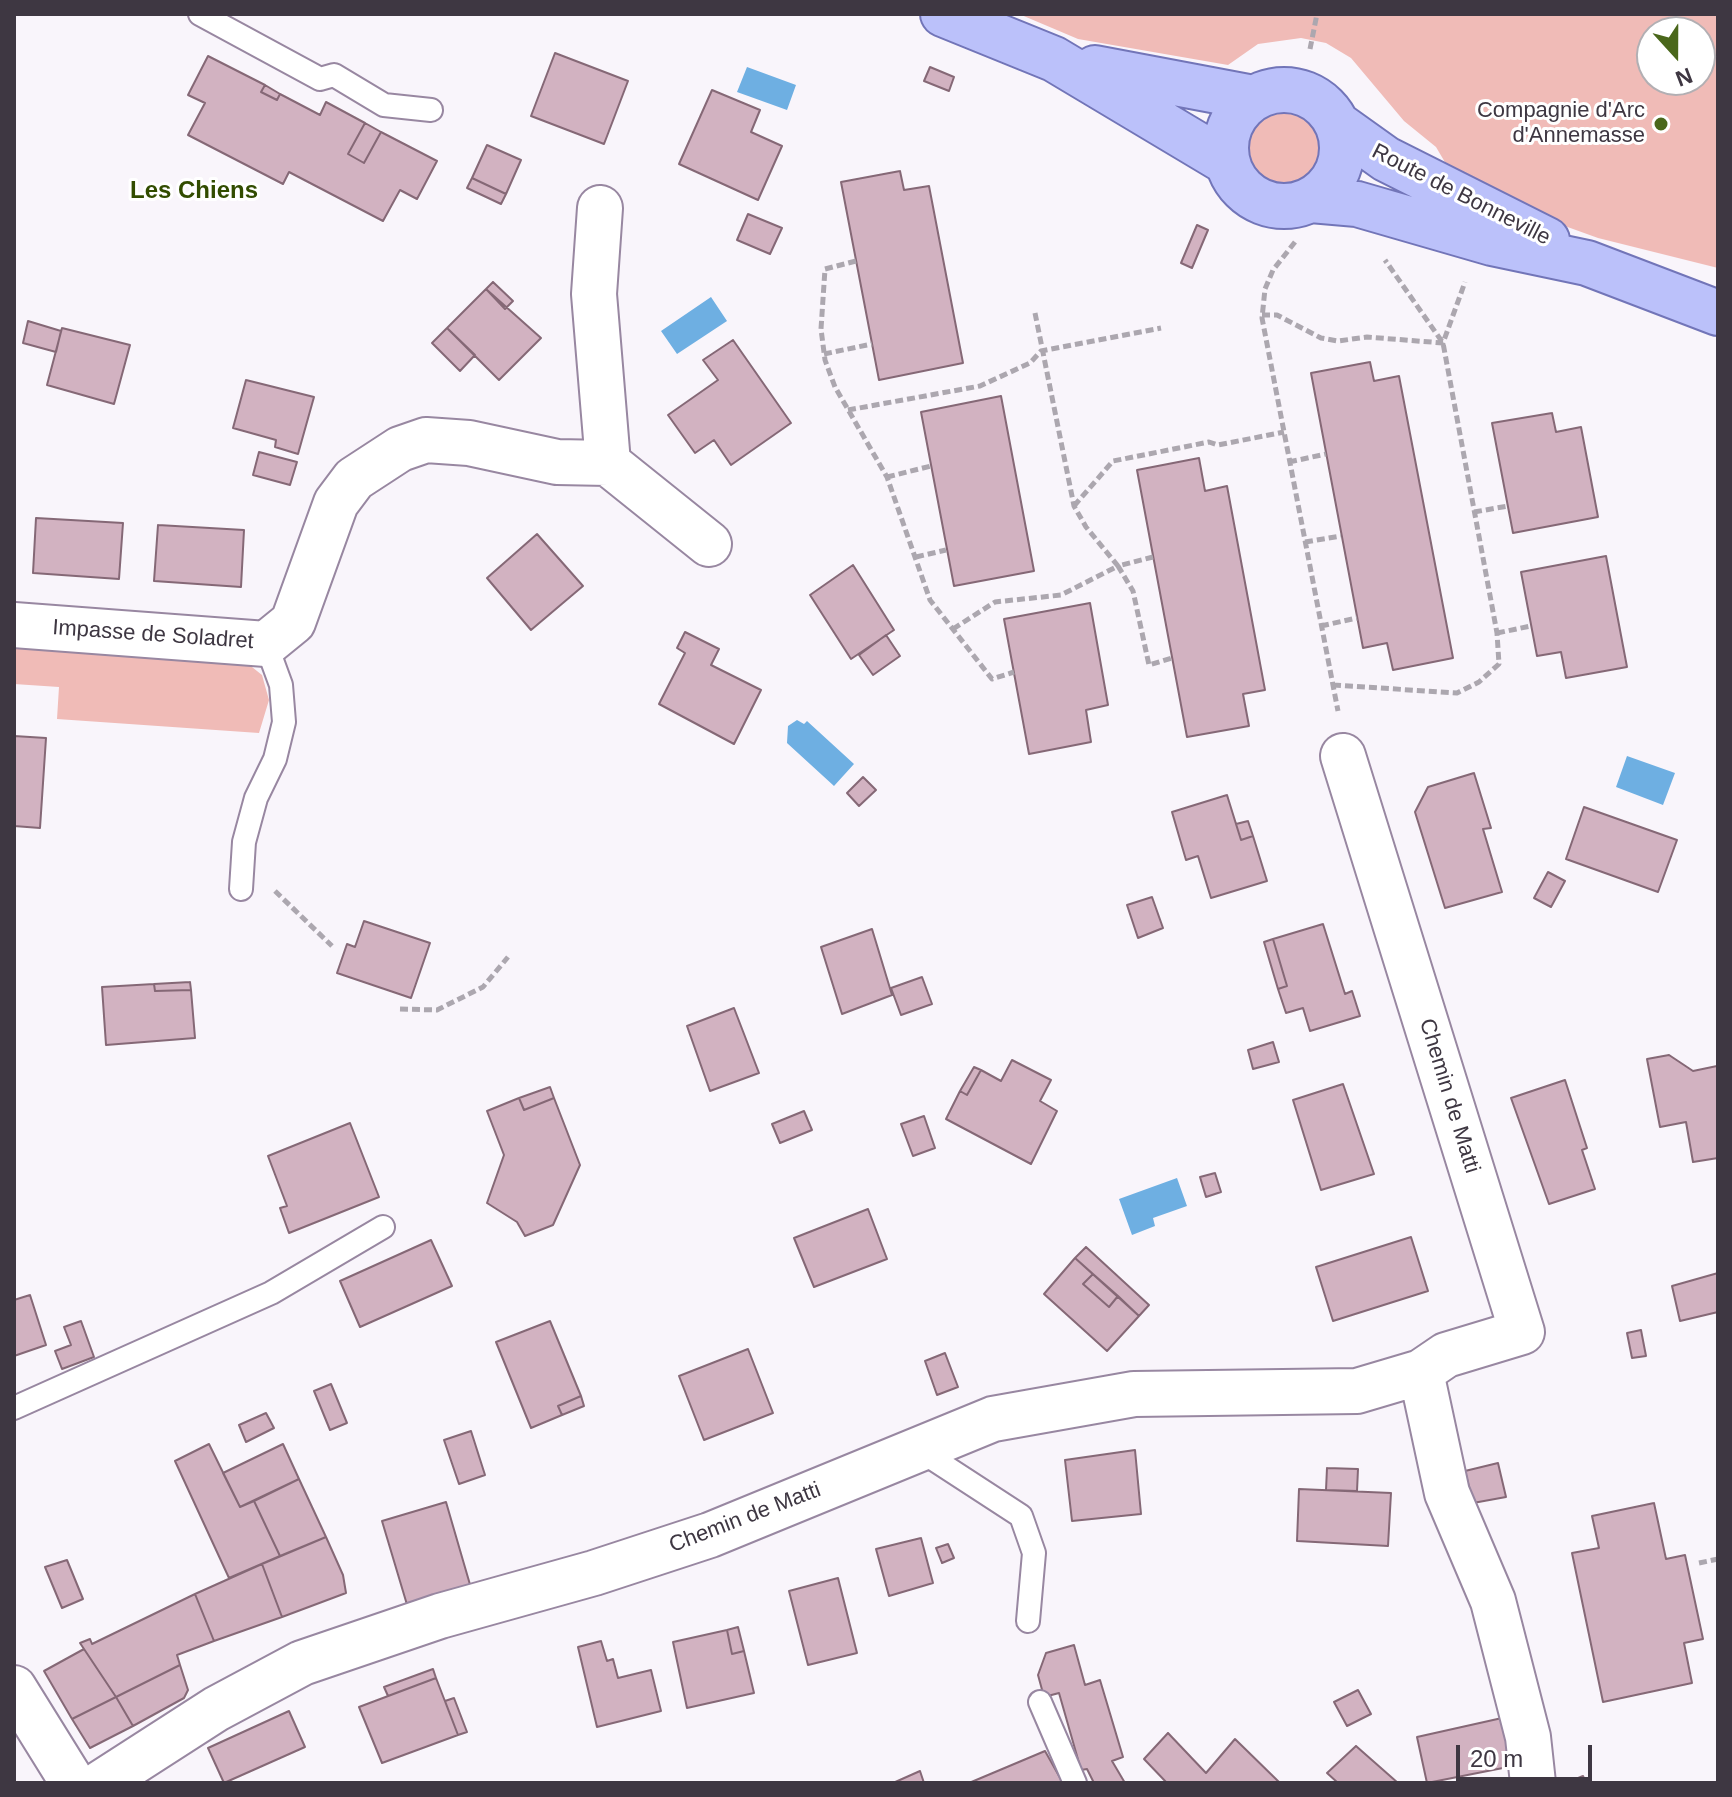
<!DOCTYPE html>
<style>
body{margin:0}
#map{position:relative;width:1732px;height:1797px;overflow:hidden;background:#f9f5fb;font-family:Helvetica,sans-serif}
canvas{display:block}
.frame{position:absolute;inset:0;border:16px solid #3e3742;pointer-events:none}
.north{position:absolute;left:1636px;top:16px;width:80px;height:80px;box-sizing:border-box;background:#fff;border:2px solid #b2afb3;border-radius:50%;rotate:159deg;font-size:22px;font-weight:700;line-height:32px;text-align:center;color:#3e3742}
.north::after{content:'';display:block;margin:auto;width:28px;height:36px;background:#4a671b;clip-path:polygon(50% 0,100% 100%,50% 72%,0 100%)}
.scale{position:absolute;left:1456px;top:1745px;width:136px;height:36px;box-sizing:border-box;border:4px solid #3e3742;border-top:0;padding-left:10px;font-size:24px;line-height:28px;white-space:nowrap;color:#3e3742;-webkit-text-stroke:6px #fff;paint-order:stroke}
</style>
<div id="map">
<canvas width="1732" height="1797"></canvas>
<div class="frame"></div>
<div class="north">N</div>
<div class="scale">20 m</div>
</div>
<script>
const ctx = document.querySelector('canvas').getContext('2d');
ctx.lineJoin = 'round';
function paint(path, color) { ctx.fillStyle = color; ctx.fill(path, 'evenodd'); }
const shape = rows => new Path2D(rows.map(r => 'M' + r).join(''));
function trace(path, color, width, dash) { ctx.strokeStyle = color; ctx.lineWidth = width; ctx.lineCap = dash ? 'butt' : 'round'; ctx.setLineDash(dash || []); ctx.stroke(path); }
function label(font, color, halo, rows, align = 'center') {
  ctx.font = font + ' Helvetica,sans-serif'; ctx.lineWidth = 6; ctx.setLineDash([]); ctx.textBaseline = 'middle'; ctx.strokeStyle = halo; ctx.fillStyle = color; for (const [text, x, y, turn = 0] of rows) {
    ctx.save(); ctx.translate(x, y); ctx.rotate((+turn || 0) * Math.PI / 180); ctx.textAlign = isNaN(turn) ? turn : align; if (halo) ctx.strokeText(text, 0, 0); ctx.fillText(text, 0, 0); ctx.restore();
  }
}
const green = shape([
 [1019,14,1718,14,1718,268,1598,238,1490,199,1441,175,1446,164,1436,147,1404,121,1351,58,1326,43,1301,38,1258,44,1228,65,1078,39],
 [1652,32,1700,32,1700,80,1652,80],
 '1249 148a35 35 0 1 1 70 0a35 35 0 1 1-70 0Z',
 [14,643,247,663,262,675,269,700,259,733,57,719,59,687,14,684]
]);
const water = shape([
 [747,67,796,85,787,110,737,92],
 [711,297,727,321,677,354,661,331],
 [797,720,804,724,807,721,854,764,834,786,787,743,788,726],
 [1627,756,1675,773,1663,805,1616,787],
 [1177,1178,1187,1206,1153,1218,1155,1226,1132,1235,1119,1199]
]);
const building = shape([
 [555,53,628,81,604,144,531,116,555,53],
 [208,56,265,85,261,92,277,100,280,94,320,115,326,102,365,123,348,154,364,163,381,132,437,161,417,199,400,190,383,221,289,172,283,184,188,135,205,103,188,95,208,56],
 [930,67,954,77,949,91,924,81,930,67],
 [265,85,280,94,277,100,261,92,265,85],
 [712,90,760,110,751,132,782,146,758,200,679,164,712,90],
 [365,123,381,132,364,163,348,154,365,123],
 [487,145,521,160,506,194,472,178,487,145],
 [900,171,904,190,929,186,963,363,879,380,841,182,900,171],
 [472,178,506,194,501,204,467,188,472,178],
 [748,214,782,228,770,254,737,240,748,214],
 [1197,225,1208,230,1192,268,1181,263,1197,225],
 [493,282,513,301,505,309,486,289,493,282],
 [486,289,541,338,499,380,447,328,486,289],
 [28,321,61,331,56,352,23,343,28,321],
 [62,328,130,345,114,404,47,385,62,328],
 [447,328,475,355,460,371,432,343,447,328],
 [733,340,791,423,731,465,714,440,695,453,668,415,718,380,703,360,733,340],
 [1370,362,1374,381,1399,376,1453,658,1393,670,1387,643,1363,648,1311,373,1370,362],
 [246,380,314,397,298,454,275,447,276,440,233,428,246,380],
 [1001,396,1034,571,954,586,921,412,1001,396],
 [1552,413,1556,432,1581,427,1598,517,1513,533,1492,423,1552,413],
 [259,452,297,462,290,485,253,475,259,452],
 [1199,458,1205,491,1227,486,1265,690,1243,694,1249,726,1187,737,1137,470,1199,458],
 [36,518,123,523,119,579,33,573,36,518],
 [158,525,244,530,241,587,154,581,158,525],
 [537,534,583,586,531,630,487,578,537,534],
 [1606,556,1627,667,1566,678,1561,652,1537,656,1521,572,1606,556],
 [853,565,894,630,851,659,810,595,853,565],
 [1090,603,1108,705,1086,710,1091,742,1029,754,1004,619,1090,603],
 [685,632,719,649,711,665,761,690,734,744,659,704,685,653,677,648,685,632],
 [886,635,900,656,873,675,859,655,886,635],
 [14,736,46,738,40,828,14,826,14,736],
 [1474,773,1491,828,1483,829,1502,892,1445,908,1415,812,1428,787,1474,773],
 [863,777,876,790,859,806,847,793,863,777],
 [1227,795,1241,840,1253,836,1267,881,1211,898,1198,856,1186,860,1172,812,1227,795],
 [1584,807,1677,840,1658,892,1566,859,1584,807],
 [1248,821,1253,836,1241,840,1236,824,1248,821],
 [1548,872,1565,881,1551,907,1534,898,1548,872],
 [1152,897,1163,928,1138,938,1127,905,1152,897],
 [364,921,430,943,411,998,337,973,347,944,355,947,364,921],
 [1323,924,1345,994,1352,991,1360,1016,1310,1031,1303,1008,1286,1013,1278,989,1287,986,1273,939,1323,924],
 [872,929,892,995,842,1014,821,947,872,929],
 [1273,939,1287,986,1278,989,1264,942,1273,939],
 [922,977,932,1004,901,1015,891,988,922,977],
 [190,982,191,990,155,991,154,984,190,982],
 [154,984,155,991,191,990,195,1038,106,1045,102,987,154,984],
 [734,1008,759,1073,710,1091,687,1026,734,1008],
 [1273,1042,1279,1062,1253,1069,1248,1050,1273,1042],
 [1669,1055,1693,1071,1717,1066,1718,1158,1693,1162,1686,1122,1660,1127,1647,1059,1669,1055],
 [1012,1060,1051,1080,1040,1101,1057,1111,1031,1164,946,1119,960,1091,967,1095,981,1070,1001,1081,1012,1060],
 [974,1067,981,1070,967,1095,960,1091,974,1067],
 [1565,1080,1587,1148,1582,1150,1595,1189,1549,1204,1511,1098,1565,1080],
 [1343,1084,1374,1174,1321,1190,1293,1100,1343,1084],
 [550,1087,554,1098,524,1110,519,1098,550,1087],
 [519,1098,524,1110,554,1098,580,1165,553,1225,525,1236,517,1222,487,1203,504,1155,487,1111,519,1098],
 [804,1111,812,1130,780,1143,772,1124,804,1111],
 [924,1116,935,1148,913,1156,901,1124,924,1116],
 [350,1123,379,1197,289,1233,280,1208,287,1206,268,1156,350,1123],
 [1215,1173,1221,1192,1206,1197,1200,1177,1215,1173],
 [868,1209,887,1259,814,1287,794,1238,868,1209],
 [1411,1237,1428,1291,1333,1321,1316,1267,1411,1237],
 [431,1240,452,1286,360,1327,340,1281,431,1240],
 [1086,1247,1149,1305,1139,1316,1075,1258,1086,1247],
 [1075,1258,1093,1274,1083,1284,1109,1307,1118,1296,1139,1316,1107,1351,1044,1294,1075,1258],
 [1718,1273,1718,1312,1680,1321,1672,1286,1718,1273],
 [1093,1274,1118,1296,1109,1307,1083,1284,1093,1274],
 [30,1295,46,1345,14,1356,14,1300,30,1295],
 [81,1321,94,1357,62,1369,55,1351,71,1345,64,1327,81,1321],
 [550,1321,581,1396,558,1406,562,1415,531,1428,496,1342,550,1321],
 [1641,1330,1646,1356,1632,1358,1627,1333,1641,1330],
 [748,1349,773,1413,704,1440,679,1376,748,1349],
 [945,1353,958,1387,937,1395,925,1361,945,1353],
 [331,1384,347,1423,330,1430,314,1391,331,1384],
 [581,1396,584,1406,562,1415,558,1406,581,1396],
 [266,1413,274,1428,246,1442,239,1425,266,1413],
 [471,1431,485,1475,459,1484,444,1440,471,1431],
 [209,1444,240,1507,254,1501,280,1556,229,1578,175,1461,209,1444],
 [283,1444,299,1479,240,1507,223,1473,283,1444],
 [1135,1450,1141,1514,1072,1521,1065,1460,1135,1450],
 [1498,1463,1506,1497,1473,1503,1465,1471,1498,1463],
 [1327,1468,1358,1469,1357,1491,1326,1490,1327,1468],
 [299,1479,326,1537,280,1556,254,1501,299,1479],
 [1299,1489,1391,1493,1388,1546,1297,1541,1299,1489],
 [446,1502,471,1588,408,1608,382,1521,446,1502],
 [1654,1503,1666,1559,1685,1555,1703,1639,1684,1643,1692,1683,1603,1702,1572,1553,1599,1548,1592,1516,1654,1503],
 [326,1537,343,1575,346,1593,282,1617,262,1564,326,1537],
 [921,1538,933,1583,889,1596,876,1549,921,1538],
 [948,1544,954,1558,942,1563,936,1548,948,1544],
 [67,1560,83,1599,62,1608,45,1567,67,1560],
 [262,1564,282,1617,214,1641,195,1594,262,1564],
 [838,1578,857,1653,808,1665,789,1591,838,1578],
 [195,1594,214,1641,177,1655,180,1665,116,1697,80,1643,90,1639,92,1644,195,1594],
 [738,1627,744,1651,732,1654,727,1630,738,1627],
 [727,1630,732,1654,744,1651,754,1693,687,1708,673,1642,727,1630],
 [601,1641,607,1661,613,1659,618,1678,651,1670,661,1711,597,1727,578,1647,601,1641],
 [1074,1645,1085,1685,1100,1680,1123,1757,1112,1761,1125,1783,1094,1783,1087,1769,1081,1770,1059,1693,1044,1697,1038,1675,1046,1653,1074,1645],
 [84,1649,116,1697,72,1719,44,1671,84,1649],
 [180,1665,188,1690,184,1698,133,1726,116,1697,180,1665],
 [433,1669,436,1678,388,1696,384,1687,433,1669],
 [436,1678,458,1735,382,1763,359,1707,436,1678],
 [1358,1690,1371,1714,1347,1726,1334,1702,1358,1690],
 [116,1697,133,1726,90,1748,72,1719,116,1697],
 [454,1698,467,1732,458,1735,445,1701,454,1698],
 [289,1711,305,1747,224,1783,208,1748,289,1711],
 [1502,1718,1513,1766,1427,1783,1417,1737,1502,1718],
 [1168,1733,1206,1773,1235,1739,1280,1783,1167,1783,1144,1759,1168,1733],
 [1356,1746,1398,1783,1338,1783,1327,1773,1356,1746],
 [1045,1751,1063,1783,969,1783,1045,1751],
 [920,1771,924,1783,893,1783,920,1771],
 [1583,1776,1586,1783,1566,1783,1583,1776]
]);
const path = shape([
 [1310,49,1317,14],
 [1295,242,1273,270,1265,289,1262,318,1338,711],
 [856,261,825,269,821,329,825,360,835,387,887,477,930,600,992,679,1014,672],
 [1035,313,1074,506,1086,527,1118,566,1153,557],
 [1262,315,1277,315,1321,338,1338,341,1367,337,1443,343,1465,282],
 [824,354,872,344],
 [848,410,980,386,1030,363,1041,351,1161,328],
 [1289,462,1326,454],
 [887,477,931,466],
 [1074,506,1113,461,1209,442,1218,445,1284,432],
 [1474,512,1508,506],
 [1305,542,1341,536],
 [916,557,946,550],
 [1321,626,1357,618],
 [953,629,995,602,1061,595,1118,566,1133,591,1149,665,1172,658],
 [1497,633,1531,626],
 [1333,685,1457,693,1479,682,1499,664,1497,633,1443,343,1385,260],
 [275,891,332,946],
 [400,1009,437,1010,483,987,508,957],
 [1699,1563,1718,1559]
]);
const lane = shape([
 [200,14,320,79,334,75,384,105,431,110],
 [241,889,244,842,256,798,275,759,284,722,281,685,266,644],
 [14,1408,271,1293,383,1227],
 [918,1449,1021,1516,1034,1553,1028,1621],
 [1040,1702,1075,1783]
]);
const street = shape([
 [600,208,594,294,608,463],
 [14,625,266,644,293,622,336,503,354,479,400,449,426,440,469,443,557,462,608,463,709,544],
 [1421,1372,1447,1493,1493,1601,1528,1737,1533,1783],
 [14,1688,73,1783],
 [101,1783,216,1709,302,1663,440,1616,594,1573,710,1535,993,1419,1134,1394,1357,1391,1421,1372,1446,1355,1522,1332,1343,756]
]);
const primary = shape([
 [943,14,1054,59,1228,163],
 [1095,68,1254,98],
 '1226 148a58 58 0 1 1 116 0a58 58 0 1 1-116 0Z',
 [1337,124,1386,159,1547,240],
 [1311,200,1357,204,1492,243,1587,263,1718,313]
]);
const markers = [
 [1661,124,8,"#4a671b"]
];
const poiNames = [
 ["Compagnie d'Arc",1645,111],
 ["d'Annemasse",1645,136]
];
const streetNames = [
 ["Route de Bonneville",1461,195,27],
 ["Impasse de Soladret",153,635,4],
 ["Chemin de Matti",1449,1096,73],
 ["Chemin de Matti",745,1518,-21]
];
const neighbourhoodNames = [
 ["Les Chiens",194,191]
];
paint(green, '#f0bbb7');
paint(water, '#6eafe2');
paint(building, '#d2b2c1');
trace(building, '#856876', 2);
trace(lane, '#9887a1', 26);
trace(street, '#9887a1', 48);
trace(primary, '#7275b8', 48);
trace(path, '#aca7af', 5, [8, 4]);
trace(lane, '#fff', 22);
trace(street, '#fff', 44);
trace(primary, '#bbc1fa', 44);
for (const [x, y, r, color] of markers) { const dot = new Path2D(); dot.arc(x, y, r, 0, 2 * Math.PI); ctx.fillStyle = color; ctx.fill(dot); trace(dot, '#fff', 3); }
label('22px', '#3e3742', '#fff', poiNames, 'right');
label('22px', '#3e3742', '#fff', streetNames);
label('bold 24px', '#324c00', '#fff', neighbourhoodNames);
</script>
